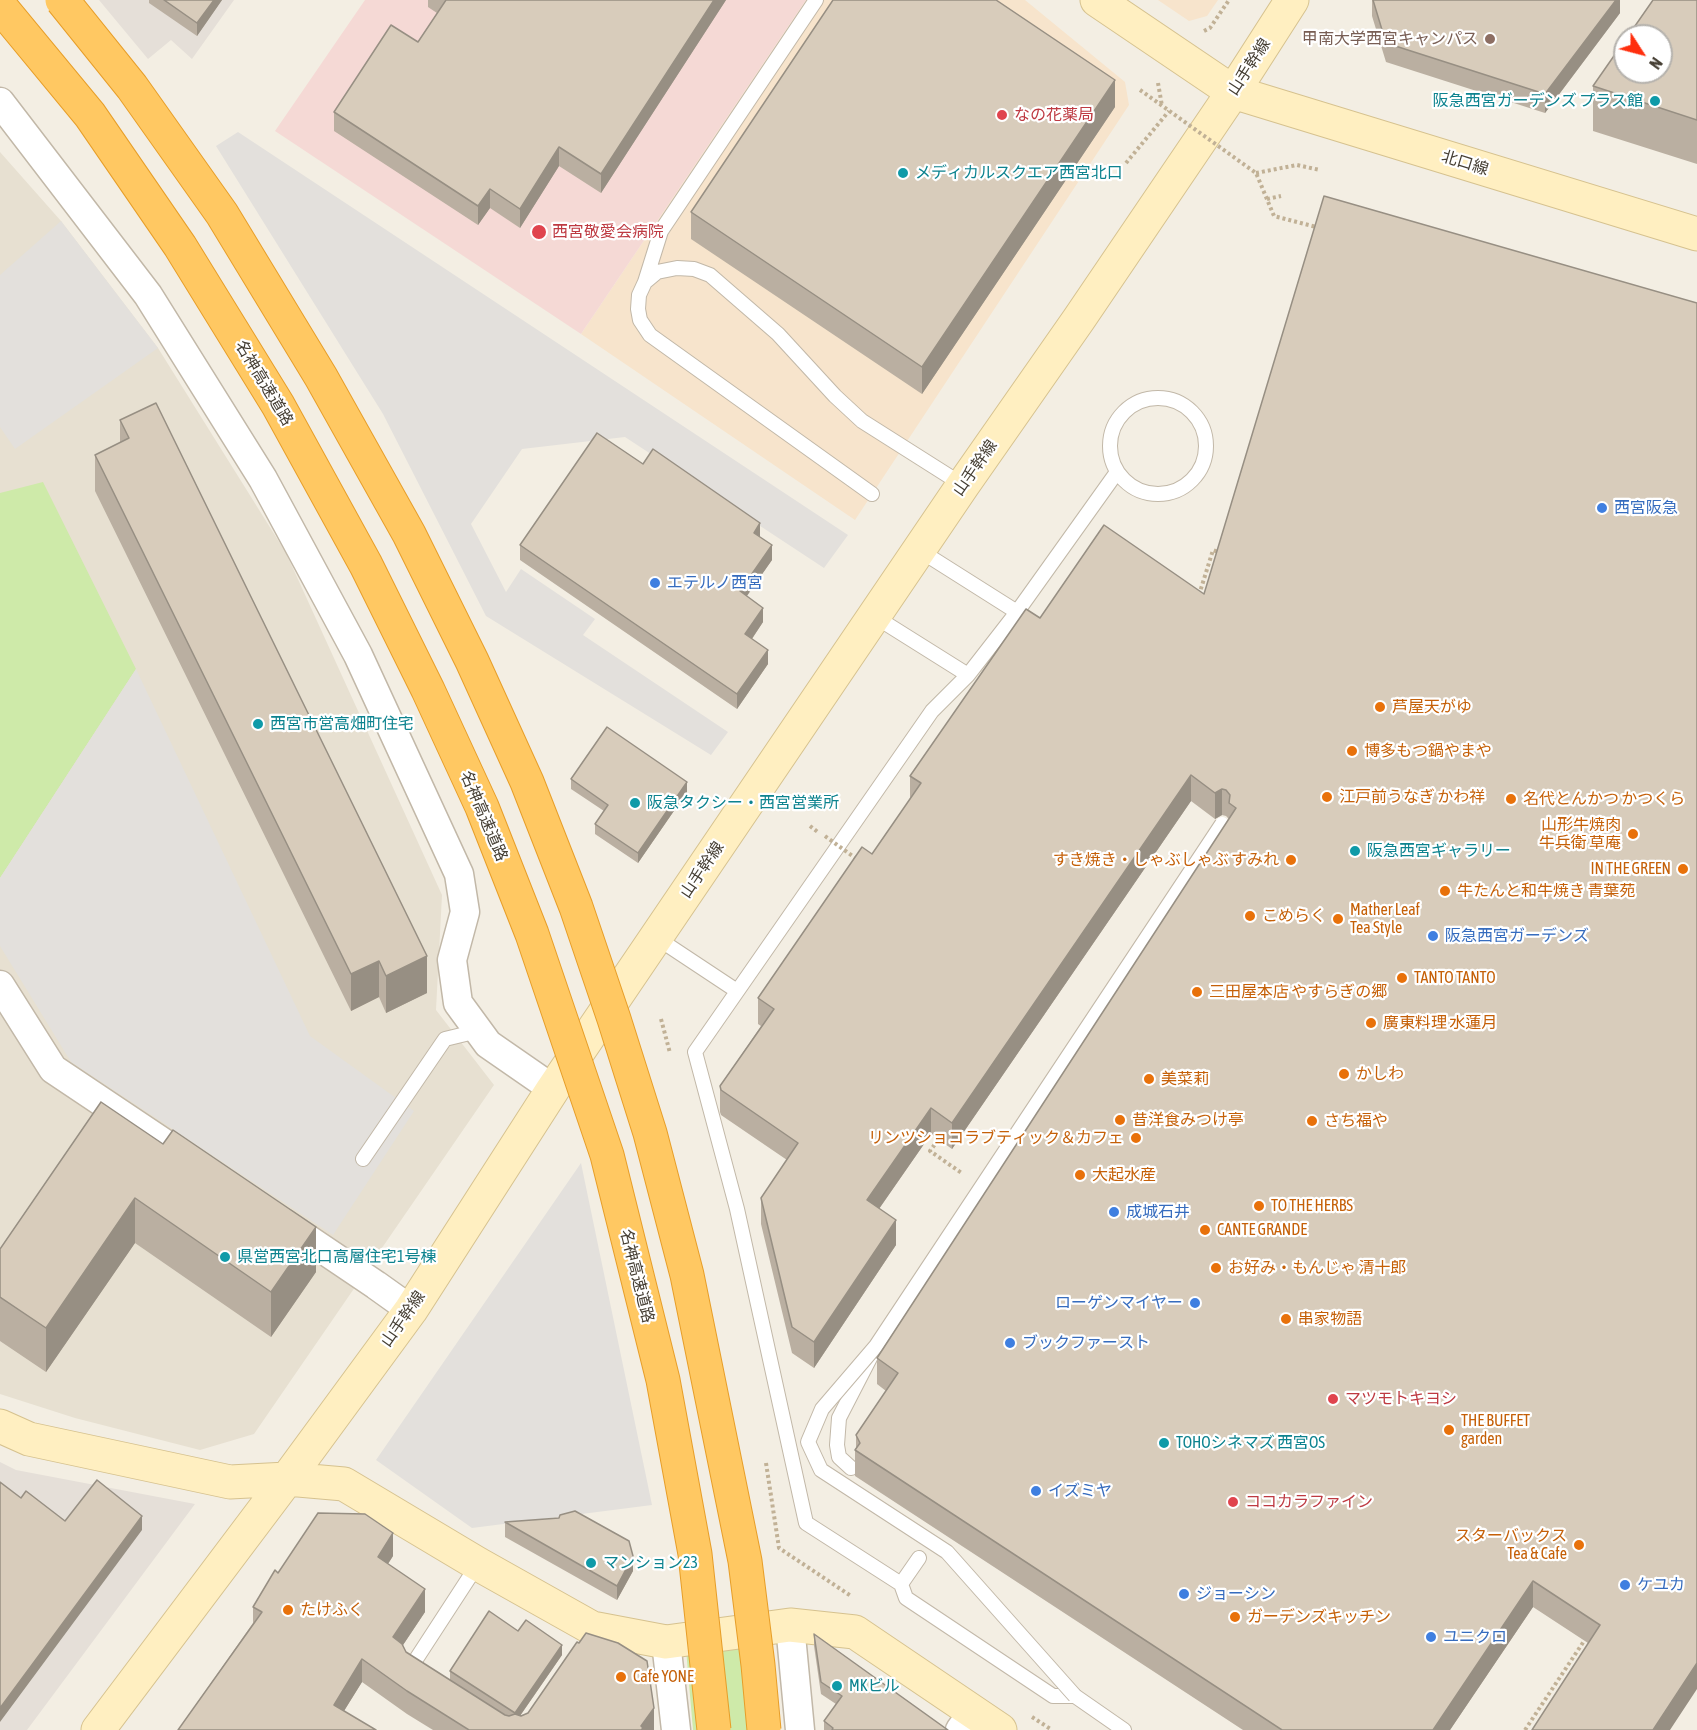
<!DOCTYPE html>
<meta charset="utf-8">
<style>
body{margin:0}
#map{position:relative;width:1697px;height:1730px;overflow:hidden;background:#f3eee3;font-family:"Asap Condensed",sans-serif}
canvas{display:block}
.north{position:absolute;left:1613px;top:24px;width:60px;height:60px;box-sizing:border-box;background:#fff;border:2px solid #b5b2ad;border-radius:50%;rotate:126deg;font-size:16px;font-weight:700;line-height:24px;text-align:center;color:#453e33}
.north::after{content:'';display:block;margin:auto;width:21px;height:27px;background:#ff2f0e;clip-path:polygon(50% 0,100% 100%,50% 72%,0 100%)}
</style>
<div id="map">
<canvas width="1697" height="1730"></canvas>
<div class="north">N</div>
</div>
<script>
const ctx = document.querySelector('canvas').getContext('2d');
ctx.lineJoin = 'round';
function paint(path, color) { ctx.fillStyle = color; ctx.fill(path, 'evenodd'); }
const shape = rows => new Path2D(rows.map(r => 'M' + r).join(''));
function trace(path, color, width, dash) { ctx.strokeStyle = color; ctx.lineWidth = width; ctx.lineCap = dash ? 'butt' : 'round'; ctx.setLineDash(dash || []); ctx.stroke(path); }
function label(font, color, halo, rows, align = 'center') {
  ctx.font = font + ' "Asap Condensed","Noto Sans JP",sans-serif'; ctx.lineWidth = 4.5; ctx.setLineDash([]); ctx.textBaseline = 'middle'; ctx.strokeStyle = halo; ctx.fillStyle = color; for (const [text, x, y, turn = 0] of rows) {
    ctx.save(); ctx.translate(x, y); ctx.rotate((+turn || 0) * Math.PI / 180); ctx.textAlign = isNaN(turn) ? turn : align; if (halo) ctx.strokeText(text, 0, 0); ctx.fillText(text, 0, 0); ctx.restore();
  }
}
const residential = shape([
 [0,152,61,221,158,348,286,553,442,895,436,1010,494,1085,254,1434,200,1450,75,1418,0,1394]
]);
const commercial = shape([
 [806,0,1025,0,1125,82,1129,105,855,520,581,334],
 [1158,0,1218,0,1207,16,1189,21]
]);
const industrial = shape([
 [99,0,234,0,192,59,171,40,148,59],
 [0,1462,16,1470,195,1504,27,1730,0,1730]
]);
const medical = shape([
 [365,0,806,0,581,334,275,131]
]);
const green = shape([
 [43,482,136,669,0,878,0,493],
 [766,1636,774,1730,693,1730,686,1649]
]);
const parking = shape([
 [238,132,848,535,824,568,625,437,522,449,471,524,506,592,521,569,595,619,583,635,728,732,711,755,486,616,383,414,216,146],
 [61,221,158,348,15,449,0,427,0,275],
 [136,669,310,1036,414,1111,333,1235,71,1062,0,946,0,878],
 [581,1163,652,1505,472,1528,376,1460]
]);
const path = shape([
 [1204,31,1210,28,1229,0],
 [1158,83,1162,106],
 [1126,163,1169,111],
 [1256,173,1297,165,1320,170],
 [1267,199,1281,196],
 [1199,595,1213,550,1221,553],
 [810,826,819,833],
 [661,1019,670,1053],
 [938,1140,930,1151,963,1174],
 [766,1463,779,1548,851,1596],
 [1032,1717,1052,1730],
 [1525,1730,1584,1641]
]);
const lane = shape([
 [645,282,661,231,816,0],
 '1110 446a48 48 0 1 1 96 0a48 48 0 1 1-96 0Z',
 [1117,472,1017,612,968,675,932,711,695,1052,737,1209,806,1523,901,1584,906,1598,1053,1696,1075,1696,1124,1730],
 [872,494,650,335,640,320,638,309,639,295,645,282,657,272,677,268,694,269,710,275,778,334,835,396,862,421,963,485],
 [919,550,1017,612],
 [874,616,968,675],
 [657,938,737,991],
 [363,1159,445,1039,478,1031],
 [851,1468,839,1457,837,1445,839,1418,871,1356],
 [901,1584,919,1558],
 [418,1671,411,1667,478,1564]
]);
const street = shape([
 [0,102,148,295,263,479,358,655,459,874,465,912,452,960,458,1003,488,1044,553,1089],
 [0,985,53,1069,195,1164],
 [284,1223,376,1285,411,1310],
 [790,1625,800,1730],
 [666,1642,676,1730],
 [960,1730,973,1712]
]);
const secondary = shape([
 [1097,0,1233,92,1697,234],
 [0,1426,29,1439,230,1482,287,1479,344,1484,478,1564,592,1628,666,1642,790,1625,855,1632,1000,1730],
 [98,1730,287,1479,411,1310,553,1089,963,485,1079,319,1233,92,1292,0]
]);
const pathBridge = shape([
 [1140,90,1256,173,1274,216,1320,228],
 [825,836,858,860]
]);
const laneBridge = shape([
 [1075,1696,947,1552,821,1470,808,1442,822,1409,876,1346,1222,824]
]);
const highwayBridge = shape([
 [62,0,132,87,222,214,321,377,409,534,472,661,527,782,576,907,614,1019,650,1133,687,1275,745,1561,758,1665,764,1730],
 [0,6,90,115,180,246,278,405,366,565,428,690,482,807,532,934,607,1155,663,1380,695,1554,714,1730]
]);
const wall = shape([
 [149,0,222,0,197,36,149,3],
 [428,0,726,0,601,193,559,166,520,228,490,208,478,225,334,131,334,112,418,42,437,13,428,7],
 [1372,0,1620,0,1620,13,1545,113,1386,62,1372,16],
 [1697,0,1697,164,1593,131,1593,86],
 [1115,107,922,394,691,239,691,212],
 [120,420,427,993,386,1013,379,997,351,1011,95,491,95,455,120,443],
 [643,464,760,538,772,560,746,596,763,622,752,639,768,664,737,709,520,560,520,545],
 [1104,525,1697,1689,1588,1643,1533,1607,1450,1730,1243,1730,855,1476,855,1450,856,1448,856,1435,886,1391,877,1384,877,1358,1229,819,1226,816,1222,815,1215,819,1191,801,952,1149,931,1134,879,1209,896,1245,814,1368,792,1353,761,1224,761,1198,787,1160,721,1115,720,1112,720,1086,761,1026,758,1024,758,998,872,854,910,799,910,776,1040,618],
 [571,779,687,792,638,863,595,834,595,824,604,811,571,789],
 [101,1102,316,1272,271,1337,135,1243,46,1372,0,1341,0,1249],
 [505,1522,633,1571,617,1600,505,1537],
 [393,1556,388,1564,425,1612,403,1645,406,1652,450,1680,450,1671,518,1631,562,1655,520,1716,654,1730,433,1730,407,1714,362,1682,344,1711,178,1730,253,1623,253,1607,278,1573],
 [814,1634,948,1730,824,1730,824,1721,836,1704,821,1694,814,1646]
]);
const shadedWall = shape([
 [214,0,222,0,197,36,197,23],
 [714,0,726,0,601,193,601,174],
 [1616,0,1620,0,1620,13,1545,113,1545,94],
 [1115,80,1115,107,922,394,922,367],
 [559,147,559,166,520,228,520,209],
 [490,189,490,208,478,225,478,206],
 [760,523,760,537,754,533],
 [772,545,772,560,740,606,740,591],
 [763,608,763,622,745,649,745,634],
 [768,650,768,664,737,709,737,694],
 [1191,775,1191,801,952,1149,952,1123],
 [687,782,687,792,638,863,638,853],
 [1222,789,1222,815,1215,819,1215,793],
 [427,956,427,993,386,1013,386,976],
 [379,961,379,997,351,1011,351,974],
 [931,1108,931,1134,867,1226,867,1200],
 [135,1198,135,1243,46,1372,46,1328],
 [896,1220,896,1245,814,1368,814,1342],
 [316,1227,316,1272,271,1337,271,1292],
 [142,1516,142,1530,0,1722,0,1708],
 [393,1533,393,1556,378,1579,378,1557],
 [633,1556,633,1571,617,1600,617,1586],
 [1533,1581,1533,1607,1450,1730,1433,1730],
 [425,1589,425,1612,393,1660,393,1637],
 [562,1645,562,1655,515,1723,515,1713],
 [362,1659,362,1682,334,1727,334,1705],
 [1697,1663,1697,1689,1670,1730,1653,1730],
 [654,1708,654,1730,641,1730,641,1726]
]);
const building = shape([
 [164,0,214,0,197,23,164,0],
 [446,0,714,0,601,174,559,147,520,209,490,189,478,206,334,112,391,25,418,42,446,0],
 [833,0,996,0,1115,80,922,367,691,212,833,0],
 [1373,0,1616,0,1545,94,1386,43,1373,0],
 [1653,0,1697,0,1697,120,1593,86,1625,40,1625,72,1661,72,1661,36,1628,36,1653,0],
 [1324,196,1697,303,1697,1663,1653,1730,1532,1730,1600,1625,1533,1581,1433,1730,1282,1730,855,1450,860,1443,856,1435,898,1373,877,1358,1236,808,1229,803,1230,795,1226,790,1222,789,1215,793,1191,775,952,1123,931,1108,867,1200,896,1220,814,1342,792,1327,761,1198,798,1143,721,1090,720,1086,774,1009,758,998,862,847,872,854,921,783,910,776,1026,609,1040,618,1104,525,1204,594,1324,196],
 [156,403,427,956,386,976,379,961,351,974,95,455,129,438,120,420,156,403],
 [597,433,643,464,653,449,760,523,754,533,772,545,740,591,763,608,745,634,768,650,737,694,520,545,597,433],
 [607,727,687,782,638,853,595,824,608,805,571,779,607,727],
 [101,1102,163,1144,173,1130,316,1227,271,1292,135,1198,46,1328,0,1297,0,1249,101,1102],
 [97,1480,142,1516,0,1708,0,1482,21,1498,26,1491,65,1521,97,1480],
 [575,1511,629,1541,633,1556,617,1586,505,1522,559,1518,560,1515,575,1511],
 [318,1513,365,1514,393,1533,378,1557,425,1589,393,1637,402,1644,406,1652,505,1715,509,1716,515,1714,521,1716,528,1713,577,1642,579,1643,586,1633,618,1643,647,1661,654,1708,641,1726,643,1728,641,1730,469,1730,407,1691,362,1659,334,1705,376,1730,178,1730,262,1612,253,1607,275,1570,278,1573,318,1513],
 [489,1611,518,1631,526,1620,562,1645,515,1713,450,1671,489,1611],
 [814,1634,948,1730,832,1730,833,1728,824,1721,842,1696,821,1682,814,1634]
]);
const markers = [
 [1490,39,6,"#8d6e63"],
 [1655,101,6,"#0f9aa8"],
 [1002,115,6,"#e0444e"],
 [903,173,6,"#0f9aa8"],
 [539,232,8,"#e0444e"],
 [1602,508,6,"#3f7fe0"],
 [655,583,6,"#3f7fe0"],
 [1380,707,6,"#e8710a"],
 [258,724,6,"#0f9aa8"],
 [1352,751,6,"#e8710a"],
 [1327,797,6,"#e8710a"],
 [1511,799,6,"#e8710a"],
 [635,803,6,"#0f9aa8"],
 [1633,834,6,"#e8710a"],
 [1355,851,6,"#0f9aa8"],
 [1291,860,6,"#e8710a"],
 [1683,869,6,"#e8710a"],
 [1445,891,6,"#e8710a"],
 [1250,916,6,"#e8710a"],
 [1338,919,6,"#e8710a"],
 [1433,936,6,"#3f7fe0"],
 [1402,978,6,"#e8710a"],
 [1197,992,6,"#e8710a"],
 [1371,1023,6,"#e8710a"],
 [1344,1074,6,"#e8710a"],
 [1149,1079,6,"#e8710a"],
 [1120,1120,6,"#e8710a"],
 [1312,1121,6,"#e8710a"],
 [1136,1138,6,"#e8710a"],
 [1080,1175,6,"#e8710a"],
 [1259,1206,6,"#e8710a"],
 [1114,1212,6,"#3f7fe0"],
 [1205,1230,6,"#e8710a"],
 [225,1257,6,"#0f9aa8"],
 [1216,1268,6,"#e8710a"],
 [1195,1303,6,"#3f7fe0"],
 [1286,1319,6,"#e8710a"],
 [1010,1343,6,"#3f7fe0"],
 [1333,1399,6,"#e0444e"],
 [1449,1430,6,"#e8710a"],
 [1164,1443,6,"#0f9aa8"],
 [1036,1491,6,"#3f7fe0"],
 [1233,1502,6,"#e0444e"],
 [1579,1545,6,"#e8710a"],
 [591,1563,6,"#0f9aa8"],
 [1625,1585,6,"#3f7fe0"],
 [1184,1594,6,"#3f7fe0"],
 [288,1610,6,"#e8710a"],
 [1235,1617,6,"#e8710a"],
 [1431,1637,6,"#3f7fe0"],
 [621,1677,6,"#e8710a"],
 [837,1686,6,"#0f9aa8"]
];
const educationNames = [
 ["甲南大学西宮キャンパス",1478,39]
];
const streetNames = [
 ["山手幹線",1249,67,-57],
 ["北口線",1465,163,17],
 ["名神高速道路",264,383,59],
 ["山手幹線",975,468,-55],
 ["名神高速道路",484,816,67],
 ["山手幹線",702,870,-56],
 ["名神高速道路",637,1276,76],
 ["山手幹線",403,1319,-55]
];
const cultureNames = [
 ["阪急西宮ガーデンズ プラス館",1643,101,"right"],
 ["メディカルスクエア西宮北口",915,173],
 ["西宮市営高畑町住宅",270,724],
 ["阪急タクシー・西宮営業所",647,803],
 ["阪急西宮ギャラリー",1367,851],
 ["県営西宮北口高層住宅1号棟",237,1257],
 ["TOHOシネマズ 西宮OS",1176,1443],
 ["マンション23",603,1563],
 ["MKビル",849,1686]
];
const healthNames = [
 ["なの花薬局",1014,115],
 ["西宮敬愛会病院",552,232],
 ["マツモトキヨシ",1345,1399],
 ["ココカラファイン",1245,1502]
];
const shopNames = [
 ["西宮阪急",1614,508],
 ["エテルノ西宮",667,583],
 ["阪急西宮ガーデンズ",1445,936],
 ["成城石井",1126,1212],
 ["ローゲンマイヤー",1183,1303,"right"],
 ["ブックファースト",1022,1343],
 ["イズミヤ",1048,1491],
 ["ケユカ",1637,1585],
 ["ジョーシン",1196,1594],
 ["ユニクロ",1443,1637]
];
const foodNames = [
 ["芦屋天がゆ",1392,707],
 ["博多もつ鍋やまや",1364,751],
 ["江戸前うなぎ かわ祥",1339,797],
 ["名代とんかつ かつくら",1523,799],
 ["山形牛焼肉",1621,825,"right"],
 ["牛兵衛 草庵",1621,843,"right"],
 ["すき焼き・しゃぶしゃぶ すみれ",1279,860,"right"],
 ["IN THE GREEN",1671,869,"right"],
 ["牛たんと和牛焼き 青葉苑",1457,891],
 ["Mather Leaf",1350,910],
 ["Tea Style",1350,928],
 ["こめらく",1262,916],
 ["TANTO TANTO",1414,978],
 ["三田屋本店 やすらぎの郷",1209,992],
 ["廣東料理 水蓮月",1383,1023],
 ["かしわ",1356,1074],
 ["美菜莉",1161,1079],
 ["昔洋食みつけ亭",1132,1120],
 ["さち福や",1324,1121],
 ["リンツショコラブティック＆カフェ",1124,1138,"right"],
 ["大起水産",1092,1175],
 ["TO THE HERBS",1271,1206],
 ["CANTE GRANDE",1217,1230],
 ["お好み・もんじゃ 清十郎",1228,1268],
 ["串家物語",1298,1319],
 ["THE BUFFET",1461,1421],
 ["garden",1461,1439],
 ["スターバックス",1567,1536,"right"],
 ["Tea & Cafe",1567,1554,"right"],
 ["たけふく",300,1610],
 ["ガーデンズキッチン",1247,1617],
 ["Cafe YONE",633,1677]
];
paint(residential, '#e7e0d1');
paint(commercial, '#f7e4cc');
paint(industrial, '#e5dfd8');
paint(medical, '#f5d9d5');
paint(green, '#ceeaa9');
paint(parking, '#e3e0dc');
trace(lane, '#c2b8a8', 16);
trace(street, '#c2b8a8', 31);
trace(secondary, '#d6c28f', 35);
trace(path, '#c1b196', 4, [3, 3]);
trace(lane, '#fff', 14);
trace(street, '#fff', 28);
trace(secondary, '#ffefc1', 33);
trace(laneBridge, '#c2b8a8', 16, []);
trace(highwayBridge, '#e79e29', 35, []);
trace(pathBridge, '#c1b196', 4, [3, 3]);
trace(laneBridge, '#fff', 14);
trace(highwayBridge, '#ffc862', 33);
paint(wall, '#baafa1');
paint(shadedWall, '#978f83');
paint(building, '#d8ccbb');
trace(building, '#978f83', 1.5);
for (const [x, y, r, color] of markers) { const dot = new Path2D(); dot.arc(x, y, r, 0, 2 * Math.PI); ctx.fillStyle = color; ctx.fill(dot); trace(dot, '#fff', 2); }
label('16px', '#785e54', '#fff', educationNames, 'right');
label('16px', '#453e33', '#fff', streetNames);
label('16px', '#0d838f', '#fff', cultureNames, 'left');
label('16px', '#be3a42', '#fff', healthNames, 'left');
label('16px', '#366cbe', '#fff', shopNames, 'left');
label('16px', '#c56008', '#fff', foodNames, 'left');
</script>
